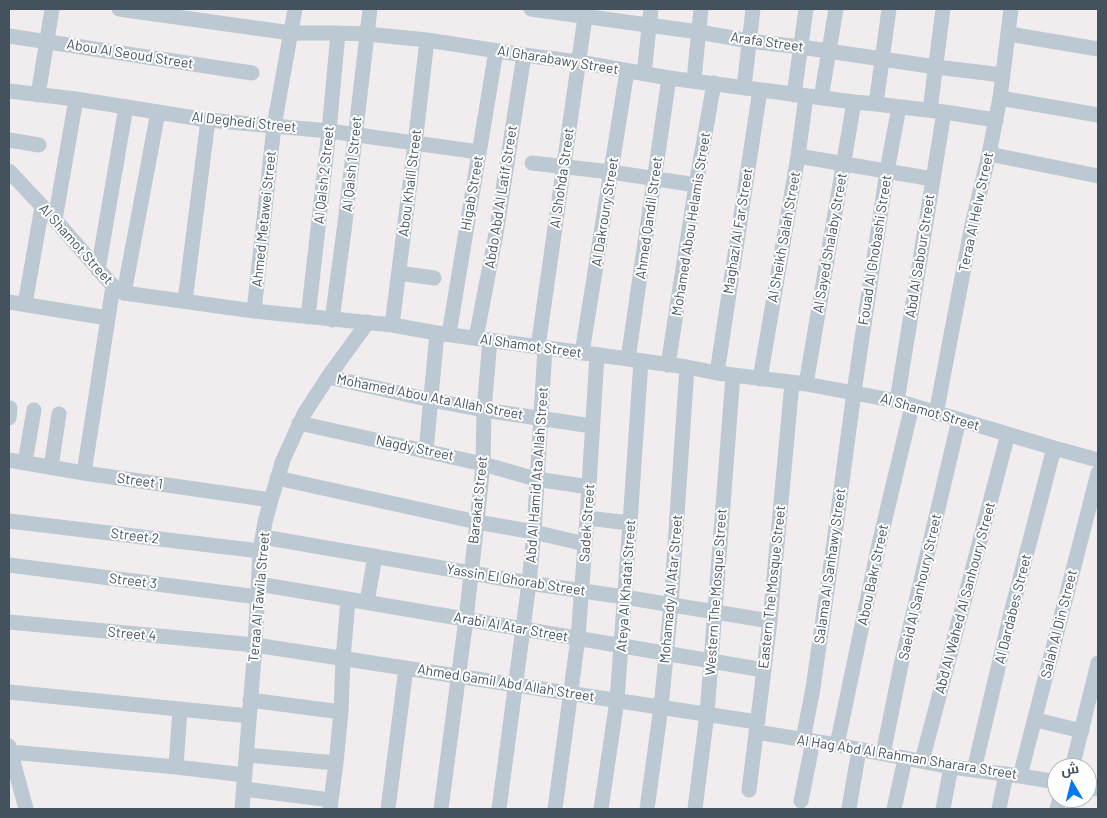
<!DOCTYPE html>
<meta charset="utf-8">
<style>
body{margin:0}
#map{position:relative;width:1107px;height:818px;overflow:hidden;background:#f1edee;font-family:Barlow,Cairo,sans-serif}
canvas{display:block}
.frame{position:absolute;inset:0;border:10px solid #44525e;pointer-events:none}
.north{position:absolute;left:1047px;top:758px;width:50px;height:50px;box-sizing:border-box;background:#fff;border:1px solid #b4babf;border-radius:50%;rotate:352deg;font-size:14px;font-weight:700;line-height:20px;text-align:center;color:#44525e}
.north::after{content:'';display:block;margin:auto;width:18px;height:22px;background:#0378f5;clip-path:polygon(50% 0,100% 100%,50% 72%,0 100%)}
</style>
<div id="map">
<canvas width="1107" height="818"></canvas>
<div class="frame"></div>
<div class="north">ش</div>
</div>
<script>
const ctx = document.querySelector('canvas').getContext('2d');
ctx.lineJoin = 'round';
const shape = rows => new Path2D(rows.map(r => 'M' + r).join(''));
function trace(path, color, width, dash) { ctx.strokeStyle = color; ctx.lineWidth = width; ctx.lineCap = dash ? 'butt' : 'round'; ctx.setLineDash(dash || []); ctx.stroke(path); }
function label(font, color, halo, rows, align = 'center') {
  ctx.font = font + ' Barlow,sans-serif'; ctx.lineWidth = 4; ctx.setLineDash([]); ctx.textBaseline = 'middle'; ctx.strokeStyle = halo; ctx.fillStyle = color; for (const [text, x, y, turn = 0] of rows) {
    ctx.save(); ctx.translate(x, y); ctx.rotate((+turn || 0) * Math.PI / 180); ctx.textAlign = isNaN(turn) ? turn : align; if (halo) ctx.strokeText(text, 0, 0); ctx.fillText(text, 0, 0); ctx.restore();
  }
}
const minor = shape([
 [119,9,291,33,338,33,367,34,427,40,524,55,579,62,669,78,854,102,876,104,944,112,996,120],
 [531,9,699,32,749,41,801,47,936,67,1003,75],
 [1009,34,1098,49],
 [9,36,252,73],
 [644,74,651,9],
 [694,80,701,9],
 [744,87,753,9],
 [9,91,76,99,208,120,329,131,479,152],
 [38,95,52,9],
 [794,95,806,9],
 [821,98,836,9],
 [1000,98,1098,115],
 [876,104,889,9],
 [930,110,943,9],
 [9,140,39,145],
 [989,154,1098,176],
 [798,156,933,179],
 [532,163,611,172,696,185],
 [9,171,55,220,113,286,119,290,124,293,254,311,392,325,437,333,687,367,717,373,806,384,897,401,1054,448,1098,460],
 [55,220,76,99],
 [98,270,126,107],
 [399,273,434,278],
 [124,293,158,112],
 [185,301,208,120],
 [9,302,108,318],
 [25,304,42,207],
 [254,311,274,126,295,9],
 [308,317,329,131,338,33],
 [332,320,345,223,370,9],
 [392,325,415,144,427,40],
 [449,334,496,51],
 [476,338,496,234,524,55],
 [538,347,585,17,588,9],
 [582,353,627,71],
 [628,359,669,78],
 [668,365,696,185,714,83],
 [717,373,760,90],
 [328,377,431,400,484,410,592,426],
 [760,379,798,156,806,96],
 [806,384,854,102],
 [897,401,944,112],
 [936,414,972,225,989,154,1000,98,1011,9],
 [9,418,10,408],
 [299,423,483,464,536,479,589,487],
 [426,451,437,333],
 [9,460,84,473,271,500],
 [25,462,34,410],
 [51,467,59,414],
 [84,473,113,286],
 [277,478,477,522,534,532,585,544],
 [587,518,630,523],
 [9,521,260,551],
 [263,537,529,583,624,597,770,621],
 [9,565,258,597],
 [259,584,764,670],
 [367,602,375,556],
 [9,622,255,645,757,722],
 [9,692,249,716],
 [250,700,341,712],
 [1036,720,1082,731],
 [756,732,837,745,951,767,1020,776,1057,782],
 [803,740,813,688,834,542,854,392,887,171,899,107],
 [837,745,879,544,912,406],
 [9,746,26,809],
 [10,752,176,767,245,775],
 [883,754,901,665,959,420],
 [247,755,336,763],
 [922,761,1008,434],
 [176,767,180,709],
 [1072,768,1098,663],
 [974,770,1010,617,1054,448],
 [1020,776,1098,473],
 [1087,787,1098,789],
 [244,789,331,800],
 [749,790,770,621,792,383],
 [801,801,813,741],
 [849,808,859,750],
 [242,809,255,645,260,551,265,522,271,500,283,460,304,414,328,377,368,322],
 [330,809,336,763,341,712,343,659,348,600],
 [388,809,406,668],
 [441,809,466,619,477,522,483,464,484,410,490,340],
 [499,809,529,583,534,532,545,348],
 [555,809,578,638,587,518,597,355],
 [601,809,617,700,630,523,641,361],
 [647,809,661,707,671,605,687,367],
 [695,809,707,714,733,375],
 [894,809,905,759],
 [943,809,951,767],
 [999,809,1006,774],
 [1057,809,1060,798]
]);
const streetNames = [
 ["Arafa Street",767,42,8],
 ["Abou Al Seoud Street",130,54,9],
 ["Al Gharabawy Street",558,60,9],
 ["Al Deghedi Street",244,122,6],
 ["Al Qalsh 1 Street",352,164,-84],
 ["Al Qalsh 2 Street",324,175,-84],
 ["Al Shohda Street",562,178,-82],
 ["Abou Khalil Street",410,183,-83],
 ["Higab Street",472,193,-80],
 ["Abdo Abd Al Latif Street",501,197,-81],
 ["Al Dakroury Street",605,212,-81],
 ["Teraa Al Helw Street",976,212,-78],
 ["Ahmed Qandil Street",649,218,-82],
 ["Ahmed Metawei Street",264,219,-84],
 ["Mohamed Abou Helamis Street",691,224,-81],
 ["Maghazi Al Far Street",738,231,-81],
 ["Al Sheikh Salah Street",784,237,-80],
 ["Al Sayed Shalaby Street",830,243,-80],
 ["Al Shamot Street",76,244,48],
 ["Fouad Al Ghobashi Street",875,250,-81],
 ["Abd Al Sabour Street",920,256,-81],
 ["Al Shamot Street",531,346,8],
 ["Mohamed Abou Ata Allah Street",430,397,11],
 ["Al Shamot Street",930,412,16],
 ["Nagdy Street",415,448,12],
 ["Abd Al Hamid Ata Allah Street",537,475,-86],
 ["Street 1",140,481,8],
 ["Barakat Street",478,500,-84],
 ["Sadek Street",587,523,-86],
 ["Street 2",135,536,7],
 ["Salama Al Sanhawy Street",830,566,-82],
 ["Abou Bakr Street",873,575,-78],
 ["Yassin El Ghorab Street",516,580,9],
 ["Street 3",133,581,7],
 ["Ateya Al Khatat Street",626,586,-86],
 ["Eastern The Mosque Street",772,587,-84],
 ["Saeid Al Sanhoury Street",920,587,-77],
 ["Mohamady Al Atar Street",671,589,-85],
 ["Western The Mosque Street",716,592,-86],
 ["Teraa Al Tawila Street",259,597,-85],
 ["Abd Al Wahed Al Sanhoury Street",965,598,-75],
 ["Al Dardabes Street",1013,609,-76],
 ["Salah Al Din Street",1059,624,-76],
 ["Arabi Al Atar Street",511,627,10],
 ["Street 4",132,634,5],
 ["Ahmed Gamil Abd Allah Street",506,683,9],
 ["Al Hag Abd Al Rahman Sharara Street",907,757,9]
];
trace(minor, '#bcc9d2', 15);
label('14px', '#44525e', '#fff', streetNames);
</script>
